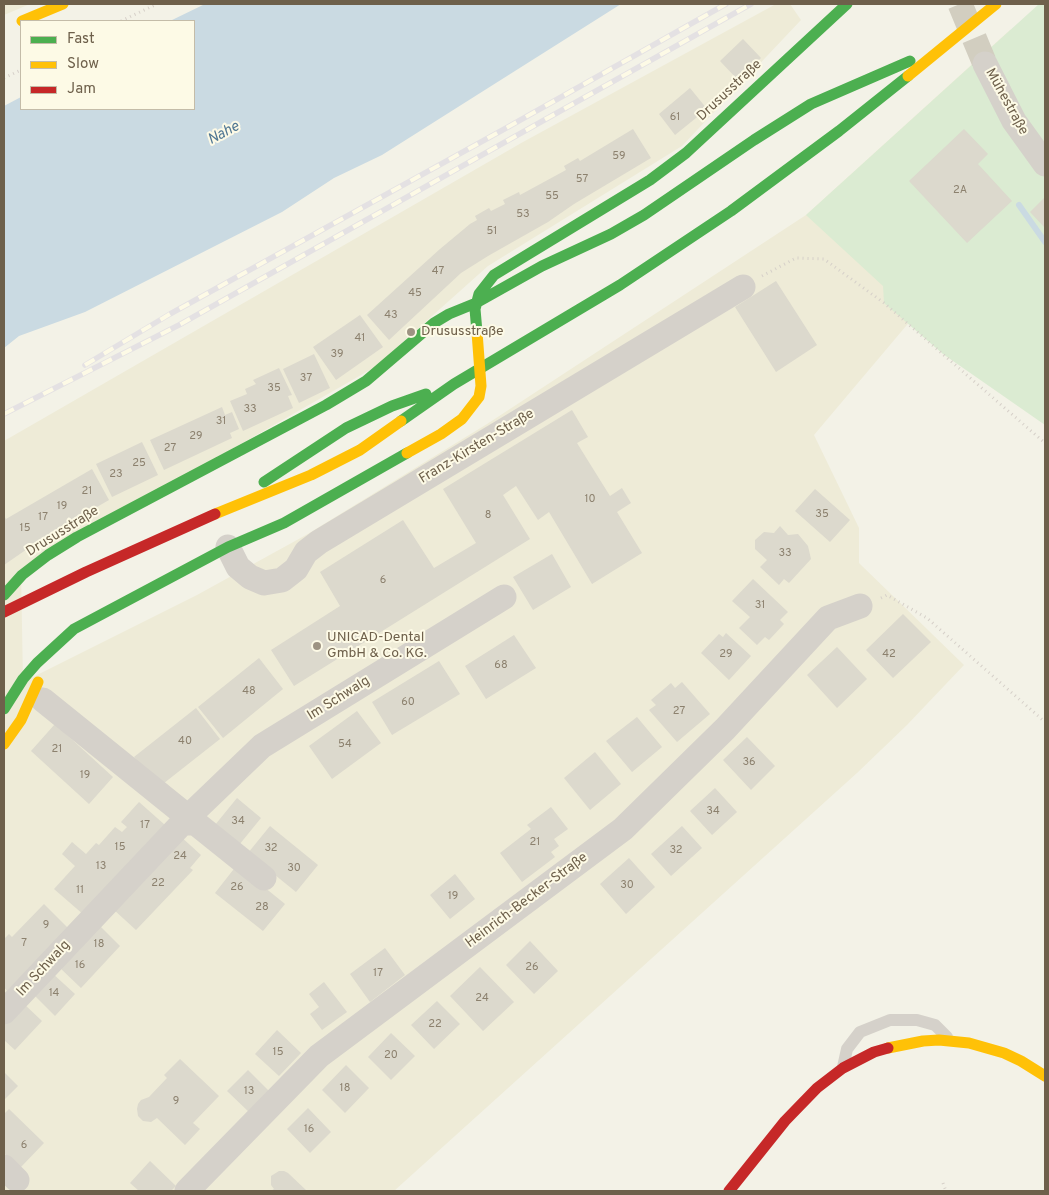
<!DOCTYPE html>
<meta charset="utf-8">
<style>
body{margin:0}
#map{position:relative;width:1049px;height:1195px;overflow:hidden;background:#f3f2e7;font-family:Overpass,sans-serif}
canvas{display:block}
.frame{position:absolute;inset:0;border:5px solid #6e604b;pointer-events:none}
.legend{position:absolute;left:20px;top:20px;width:175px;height:90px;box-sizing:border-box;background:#fdfae6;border:1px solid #c4bca8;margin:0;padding:6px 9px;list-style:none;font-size:15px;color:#6e604b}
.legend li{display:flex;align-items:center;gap:10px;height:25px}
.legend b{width:25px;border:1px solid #c4bca8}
</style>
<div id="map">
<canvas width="1049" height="1195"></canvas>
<div class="frame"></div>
<ul class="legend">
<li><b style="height:6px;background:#4caf50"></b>Fast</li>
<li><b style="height:6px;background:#ffc107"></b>Slow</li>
<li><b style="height:6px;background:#c62828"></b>Jam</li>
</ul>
</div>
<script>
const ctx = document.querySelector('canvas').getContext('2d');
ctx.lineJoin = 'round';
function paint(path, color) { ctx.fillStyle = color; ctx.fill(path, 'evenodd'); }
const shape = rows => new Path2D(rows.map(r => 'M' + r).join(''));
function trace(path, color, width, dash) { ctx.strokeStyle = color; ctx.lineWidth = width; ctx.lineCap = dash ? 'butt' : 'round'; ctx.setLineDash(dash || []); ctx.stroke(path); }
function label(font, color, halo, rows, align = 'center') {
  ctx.font = font + ' Overpass,sans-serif'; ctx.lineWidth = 4; ctx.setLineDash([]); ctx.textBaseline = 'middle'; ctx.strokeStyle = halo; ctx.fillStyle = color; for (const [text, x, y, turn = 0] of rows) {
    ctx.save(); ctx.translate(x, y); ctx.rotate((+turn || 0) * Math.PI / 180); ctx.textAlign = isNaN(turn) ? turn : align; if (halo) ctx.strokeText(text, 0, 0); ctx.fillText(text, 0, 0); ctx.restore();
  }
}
const residential = shape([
 [4,4,30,4,4,15],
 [776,4,790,4,801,20,682,146,488,266,375,367,21,570,23,682,197,595,306,535,487,424,806,215,1011,29,917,313,814,435,859,528,859,563,964,665,907,725,857,773,394,1191,4,1191,4,441,523,142]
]);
const green = shape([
 [1039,4,1045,4,1045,425,943,354,884,303,883,286,806,215]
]);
const water = shape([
 [205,4,621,4,382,155,334,178,282,212,85,312,19,336,4,348,4,106,21,97,21,109,194,109,194,21,170,21]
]);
const stream = shape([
 [1019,205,1045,242]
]);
const building = shape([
 [743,39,761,58,738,80,720,61],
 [690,88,707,109,675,135,659,114],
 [633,129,651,158,574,204,548,222,488,256,461,273,389,340,367,315,440,249,470,224,477,220,475,216,489,208,491,211,505,204,503,200,519,192,520,195,566,170,564,166,578,158,580,161],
 [964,129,988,154,978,164,1012,201,967,243,909,181],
 [1045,197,1045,228,1030,212],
 [776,281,817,345,776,372,735,307],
 [360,315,383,347,336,380,313,347],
 [314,354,330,388,299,403,283,369],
 [279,368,292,395,288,396,293,408,243,431,230,401,247,394,245,389,256,384,253,380],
 [222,407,225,415,232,412,239,429,230,433,232,438,164,470,150,440],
 [572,410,588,437,577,443,610,496,622,488,631,503,617,512,642,553,592,584,549,512,538,520,516,486,503,495,530,539,294,686,271,650,340,606,320,572,403,520,434,568,476,543,443,489],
 [142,442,158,475,112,497,96,464],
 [92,469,109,500,43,538,4,565,4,516,6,519],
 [815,489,850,520,830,542,795,511],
 [780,526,788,535,798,534,808,546,811,559,789,583,784,579,779,585,760,567,767,560,755,549,755,540,764,532,774,533],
 [552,554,571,587,533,610,513,577],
 [753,579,788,612,780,620,784,624,769,640,765,637,757,645,739,628,750,617,732,601],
 [903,614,931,642,893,678,866,650],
 [726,633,751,656,729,680,701,653,719,634,723,637],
 [514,635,536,668,486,699,465,666],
 [837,647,867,679,837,708,807,675],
 [259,658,283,689,223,738,198,707],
 [439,661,460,694,392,735,372,702],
 [682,682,710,714,677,742,649,710,656,705,651,700,671,683,675,688],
 [196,708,220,739,159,787,134,757],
 [357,711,381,743,332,779,309,746],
 [637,717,662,747,632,772,606,741],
 [55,724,113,777,89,804,31,751],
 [747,737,775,766,751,790,723,760],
 [595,752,621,784,590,810,564,778],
 [715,788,737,812,712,835,690,811],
 [237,798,261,818,239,845,215,825],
 [139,802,165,825,84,915,54,889,75,866,62,854,72,842,86,854,96,843,99,845,115,827,122,832,127,827,121,822],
 [551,807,568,829,554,839,559,846,551,852,555,857,522,882,500,853,531,829,527,825],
 [270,826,318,865,296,892,248,853],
 [682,826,702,848,671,876,651,854],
 [179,835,201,855,190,868,193,870,136,930,113,909],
 [629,858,655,887,626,914,600,884],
 [237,865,285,904,263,931,215,893],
 [455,874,475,899,450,919,430,895],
 [44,904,68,928,7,991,4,987,4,939,9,934,12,937],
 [98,924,120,946,81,988,58,966],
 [530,941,558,971,534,994,506,965],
 [385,948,405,975,370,1002,350,974],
 [480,967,514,1002,483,1031,450,996],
 [52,973,75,994,55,1016,33,994],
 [324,982,347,1012,322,1030,310,1014,319,1007,309,994],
 [437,1001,460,1024,434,1049,411,1025],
 [24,1004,42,1021,15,1050,4,1040,4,1025],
 [277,1030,301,1053,279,1076,255,1054],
 [391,1033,415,1056,391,1080,368,1057],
 [180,1059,219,1096,193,1123,200,1129,185,1145,157,1118,151,1122,143,1121,138,1116,137,1109,138,1104,141,1100,149,1097,167,1078,164,1075],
 [346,1065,369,1088,345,1113,322,1090],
 [248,1070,270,1092,250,1113,227,1091],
 [4,1072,18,1086,4,1100],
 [308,1108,331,1132,310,1153,287,1129],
 [9,1109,44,1143,20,1168,4,1153,4,1114],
 [150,1161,176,1186,171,1191,139,1191,130,1183],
 [279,1171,284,1171,288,1173,307,1191,271,1191,274,1189,271,1185,271,1176]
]);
const streetTunnel = shape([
 [960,4,985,64]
]);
const path = shape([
 [121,21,157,4],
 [4,78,21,70],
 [762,276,796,258,824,259,884,303,1045,443],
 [881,598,887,595,927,618,1045,722],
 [943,1183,946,1191]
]);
const lane = shape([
 [843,1067,847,1049,860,1032,890,1020,917,1020,935,1025,947,1037]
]);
const street = shape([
 [985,64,1014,121,1045,164],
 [228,547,238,567,250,577,264,583,282,580,296,569,306,552,319,542,743,287],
 [188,817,264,878],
 [189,823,188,817,262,746,504,597],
 [4,1012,188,817,43,700],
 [4,1167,17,1180],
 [187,1191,319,1056,623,829,725,729,828,618,860,606]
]);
const fast = shape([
 [476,303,542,266,611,234,644,215,754,140,811,104,910,61],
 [477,332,475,309,479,294,494,275,650,180,686,153,847,4],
 [401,421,454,384,620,285,731,211,839,131,908,76],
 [264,482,346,428,392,406,426,394],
 [4,595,22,575,48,555,77,537,326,405,366,381,434,323,449,314,476,303],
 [4,709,23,679,37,663,74,629,228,547,284,523,407,453]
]);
const slow = shape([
 [22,21,63,4],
 [908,76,996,4],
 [407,453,441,434,462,419,479,397,481,386,477,332],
 [215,514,311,475,360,450,401,421],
 [4,744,21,720,38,682],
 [888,1048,923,1041,939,1040,969,1043,1004,1053,1021,1061,1045,1076]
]);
const jam = shape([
 [4,612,86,572,215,514],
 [729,1191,785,1121,817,1088,843,1068,874,1052,888,1048]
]);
const rail = shape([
 [85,365,170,314,508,127,726,4],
 [4,414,179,325,751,4]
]);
const markers = [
 [411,332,5,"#9d9382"],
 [317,646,5,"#9d9382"]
];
const numberNames = [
 ["61",675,118],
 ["59",619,157],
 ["57",582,180],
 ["2A",960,191],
 ["55",552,197],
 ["53",523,215],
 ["51",492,232],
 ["47",438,272],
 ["45",415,294],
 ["43",391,316],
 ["41",360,339],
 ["39",337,355],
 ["37",306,379],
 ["35",274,389],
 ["33",250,410],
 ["31",221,422],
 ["29",196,437],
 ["27",170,449],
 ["25",139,464],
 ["23",116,475],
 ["21",87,492],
 ["10",590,500],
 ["19",62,507],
 ["35",822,515],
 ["8",488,516],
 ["17",43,518],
 ["15",25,529],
 ["33",785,554],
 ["6",383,581],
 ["31",760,606],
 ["29",726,655],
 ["42",889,655],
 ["68",501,666],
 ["48",249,692],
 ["60",408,703],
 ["27",679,712],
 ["40",185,742],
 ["54",345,745],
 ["21",57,750],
 ["36",749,763],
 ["19",85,776],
 ["34",713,812],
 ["34",238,822],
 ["17",145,826],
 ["21",535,843],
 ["15",120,848],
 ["32",271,849],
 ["32",676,851],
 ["24",180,857],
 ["13",101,867],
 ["30",294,869],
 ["22",158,884],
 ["30",627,886],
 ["26",237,888],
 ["11",80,891],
 ["19",453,897],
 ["28",262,908],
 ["9",46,926],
 ["7",24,944],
 ["18",99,945],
 ["16",80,966],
 ["26",532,968],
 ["17",378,974],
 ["14",54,994],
 ["24",482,999],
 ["22",435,1025],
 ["15",278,1053],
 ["20",391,1056],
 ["18",345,1089],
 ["13",249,1092],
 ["9",176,1102],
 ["16",309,1130],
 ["6",24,1146]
];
const streetNames = [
 ["Drususstraße",730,91,-43],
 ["Mühestraße",1006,102,61],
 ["Franz-Kirsten-Straße",477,447,-31],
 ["Drususstraße",63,532,-32],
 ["Im Schwalg",339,699,-32],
 ["Heinrich-Becker-Straße",527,901,-37],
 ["Im Schwalg",44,969,-47]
];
const poiNames = [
 ["Drususstraße",421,332],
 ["UNICAD-Dental",327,638],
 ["GmbH & Co. KG.",327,654]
];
const waterNames = [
 ["Nahe",224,134,-28]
];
paint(residential, '#eeebd7');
paint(green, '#dbebd2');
paint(water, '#cadae2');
trace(stream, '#cadae2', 6);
paint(building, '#dcd9cd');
trace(streetTunnel, '#d2cec0', 25, [25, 12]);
trace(path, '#d6d0c9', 3, [1, 4]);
trace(lane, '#d5d1ca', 12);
trace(street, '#d5d1ca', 25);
trace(fast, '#4caf50', 11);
trace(slow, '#ffc107', 11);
trace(jam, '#c62828', 11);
trace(rail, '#e4e1e3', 5.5);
trace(rail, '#fdfae6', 4, [11]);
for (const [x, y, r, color] of markers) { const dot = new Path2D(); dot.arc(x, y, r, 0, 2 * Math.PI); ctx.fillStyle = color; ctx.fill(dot); trace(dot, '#fdfae6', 2); }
label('11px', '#8c816e', null, numberNames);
label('14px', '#6e604b', '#fdfae6', streetNames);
label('14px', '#6e604b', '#fdfae6', poiNames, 'left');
label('italic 15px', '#507793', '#fdfae6', waterNames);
</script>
